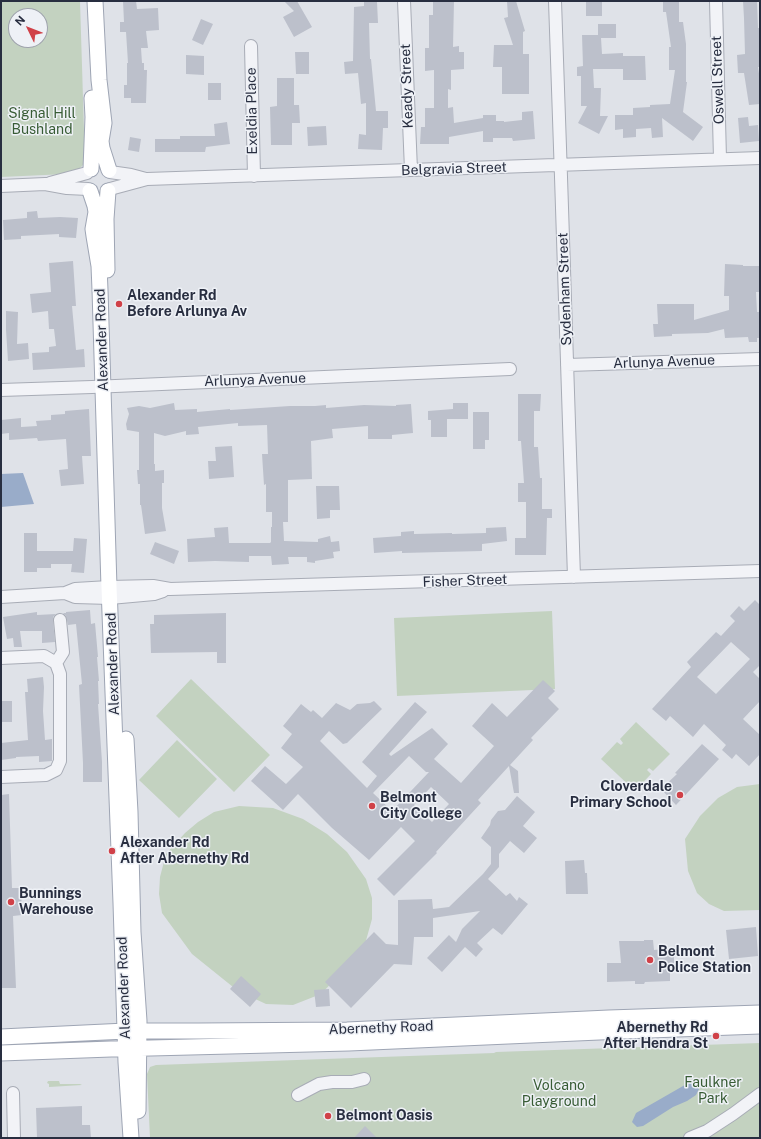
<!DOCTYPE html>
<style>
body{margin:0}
#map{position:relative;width:761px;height:1139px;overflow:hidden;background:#dfe2e8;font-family:"Public Sans",sans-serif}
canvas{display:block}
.frame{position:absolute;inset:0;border:2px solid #282e40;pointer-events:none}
.north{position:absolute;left:8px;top:8px;width:40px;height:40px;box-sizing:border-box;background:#eef1f6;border:1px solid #9fa3ad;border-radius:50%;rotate:313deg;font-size:11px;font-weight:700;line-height:16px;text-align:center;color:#282e40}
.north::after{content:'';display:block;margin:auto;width:14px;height:18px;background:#d04148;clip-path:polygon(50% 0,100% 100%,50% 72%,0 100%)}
</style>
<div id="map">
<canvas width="761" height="1139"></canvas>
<div class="frame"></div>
<div class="north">N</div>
</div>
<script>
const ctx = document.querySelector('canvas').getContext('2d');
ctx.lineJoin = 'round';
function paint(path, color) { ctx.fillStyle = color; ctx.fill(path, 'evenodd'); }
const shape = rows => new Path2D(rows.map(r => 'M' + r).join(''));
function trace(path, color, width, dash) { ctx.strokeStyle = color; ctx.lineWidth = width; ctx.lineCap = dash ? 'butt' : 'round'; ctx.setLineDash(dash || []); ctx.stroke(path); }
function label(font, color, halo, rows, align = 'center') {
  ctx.font = font + ' "Public Sans",sans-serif'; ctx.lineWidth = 3; ctx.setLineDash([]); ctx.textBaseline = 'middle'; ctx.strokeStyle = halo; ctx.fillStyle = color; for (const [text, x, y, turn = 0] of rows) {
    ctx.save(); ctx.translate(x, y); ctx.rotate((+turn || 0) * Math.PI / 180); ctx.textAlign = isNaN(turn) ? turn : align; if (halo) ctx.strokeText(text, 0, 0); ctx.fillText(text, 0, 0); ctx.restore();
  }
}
const green = shape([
 [1,1,80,1,85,163,76,172,67,174,1,177],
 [16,16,40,16,40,40,16,40],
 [552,611,555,689,397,696,394,618],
 [191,679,270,755,234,792,156,716],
 [636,722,670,754,653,771,649,768,647,770,651,774,635,791,601,759,617,742,621,745,623,743,620,739],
 [177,740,217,779,179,818,139,780],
 [760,784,760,910,724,911,709,904,697,893,688,871,685,839,700,816,718,798,737,787],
 [239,806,273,808,303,819,327,834,347,852,366,879,372,898,372,919,365,944,347,967,321,994,293,1005,266,1004,238,991,192,954,162,913,159,894,160,877,166,854,185,833,198,822,214,812],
 [760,1043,760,1138,150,1138,147,1074,150,1067,156,1065,494,1053,496,1052],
 [48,1081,59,1081,60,1084,80,1084,82,1085,49,1087,49,1084,47,1083]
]);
const water = shape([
 [23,473,34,504,1,507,1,474],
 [690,1082,696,1084,699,1089,696,1095,687,1101,673,1107,643,1126,637,1127,632,1122,636,1113]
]);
const building = shape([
 [123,1,136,1,137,9,158,8,159,30,146,31,148,48,141,48,142,63,144,63,144,70,147,70,146,103,131,103,131,98,124,98,124,85,127,85,127,63,128,63,126,32,120,32,120,22,124,22],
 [284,1,297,1,312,27,294,37,283,17,294,11],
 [433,1,454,1,453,47,459,46,459,52,464,52,464,69,451,70,451,90,448,89,448,108,453,107,454,123,483,118,483,115,496,115,496,121,504,121,504,122,522,120,522,112,533,111,535,139,513,141,512,138,493,138,493,142,483,142,483,131,449,137,449,144,420,144,421,127,425,127,425,108,434,108,434,70,425,71,425,48,429,48,429,15,433,15],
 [507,1,516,1,525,31,523,32,523,54,529,54,529,94,502,94,502,67,493,67,494,45,513,45,504,18,508,17],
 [586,1,602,1,602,16,586,16],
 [663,1,679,1,679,22,683,22,686,44,686,82,687,82,683,112,703,127,693,141,662,118,663,137,652,138,651,128,636,129,636,137,623,138,623,129,615,130,615,115,633,115,633,108,650,107,650,105,670,104,675,70,669,70,669,47,671,47,666,12,663,12],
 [743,1,757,1,758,28,760,28,760,67,758,67,760,80,760,104,749,105,744,73,738,73,737,55,745,54,744,18],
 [364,2,377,2,378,23,369,23,370,59,371,59,376,111,388,111,388,128,383,128,382,150,358,149,359,134,366,135,366,103,361,104,358,73,345,74,344,62,353,61,354,7,364,6],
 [201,19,213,24,203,45,192,40],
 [598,24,616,24,616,38,601,38,602,54,623,53,623,56,645,56,646,80,623,80,623,69,593,69,594,88,601,88,600,116,608,116,599,134,578,123,587,106,581,106,581,76,577,76,577,67,583,66,582,35,598,35],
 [295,52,309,52,309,74,296,74],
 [186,55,204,56,204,75,186,74],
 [277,78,294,78,294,105,299,105,300,123,292,123,292,145,271,145,270,107,277,106],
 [208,83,221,83,221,100,208,100],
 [748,117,749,126,758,125,759,141,740,143,738,118],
 [227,122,230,144,206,147,205,152,155,152,155,139,180,139,180,136,215,136,214,124],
 [326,126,327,145,308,146,307,127],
 [130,137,141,139,139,152,128,150],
 [37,211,38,218,60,217,78,218,76,238,59,237,59,234,21,236,21,239,4,240,3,220,27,218,27,212],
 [73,261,76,306,72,306,76,350,84,349,85,367,33,370,32,353,49,352,49,347,56,346,54,329,49,329,48,311,32,313,30,294,51,292,49,263],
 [725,264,743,265,743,266,760,266,760,292,756,292,757,312,760,312,760,338,757,338,757,342,749,342,748,337,725,338,724,329,708,333,672,334,672,336,654,337,653,324,658,324,657,304,694,304,694,320,729,310,729,296,724,296],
 [6,311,18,312,17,344,28,343,29,359,8,361,6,330],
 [518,394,541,394,540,411,534,411,534,447,538,447,540,478,542,478,542,509,552,509,552,518,547,518,546,555,515,555,515,538,526,538,526,502,518,502,518,483,524,483,521,441,518,441],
 [174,403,175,410,197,409,197,412,230,409,230,410,290,406,315,406,326,405,326,408,364,405,396,406,396,405,411,404,413,433,392,435,392,439,368,439,368,426,332,429,333,438,311,441,312,479,288,480,288,522,283,522,284,541,318,542,318,539,330,536,331,542,339,541,340,551,333,552,334,558,315,561,315,563,307,562,307,557,288,557,289,564,272,565,271,556,249,556,249,562,215,561,188,562,187,539,215,537,214,528,228,527,229,543,270,543,271,542,271,527,272,527,272,512,266,512,266,484,264,485,262,454,268,454,267,425,238,426,238,423,198,427,199,434,186,435,186,431,165,436,154,433,154,464,155,464,155,471,164,470,164,483,162,483,162,508,166,531,145,534,141,505,140,505,140,484,138,484,137,470,139,470,139,432,127,430,126,424,129,414,127,408,139,406,150,408],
 [453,403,468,403,468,419,447,419,447,437,431,437,431,420,428,420,428,411,453,409],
 [89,409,91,456,82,456,84,484,61,486,59,470,68,469,66,439,38,441,37,438,9,440,9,433,1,434,1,420,21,418,21,427,37,426,36,421,51,420,51,415,65,414,65,411],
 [473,412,489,412,489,440,485,440,485,449,473,449],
 [232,446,234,477,209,479,208,461,216,461,215,447],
 [316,486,339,486,340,510,330,510,330,518,317,519],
 [506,527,507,541,482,544,482,551,402,553,402,551,374,553,373,538,401,536,401,532,414,531,414,534,452,533,452,534,486,533,486,528],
 [24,533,37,533,37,551,73,551,74,538,87,539,84,573,71,572,72,564,51,564,51,568,37,568,37,572,24,572],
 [155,542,179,551,174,564,150,554],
 [755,600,760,605,760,665,753,672,760,679,760,701,743,719,760,735,760,754,749,766,736,754,732,759,722,750,726,745,704,724,693,737,670,716,666,721,652,709,691,667,687,662,716,632,721,636,735,621,730,616,739,606,744,611],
 [731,642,750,659,716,694,697,677],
 [90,610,91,624,95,623,98,657,97,657,99,681,98,681,99,704,98,704,102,762,102,782,83,782,83,763,79,685,82,684,76,624,68,625,66,616,63,613,66,613,66,612],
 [37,612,37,615,56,614,53,617,53,621,55,642,42,643,42,631,20,631,22,647,14,647,13,638,7,639,3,617],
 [226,613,226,663,217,663,217,652,151,653,150,624,154,624,154,615],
 [43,677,44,687,43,711,45,740,52,739,52,761,39,762,39,756,16,757,16,758,1,760,1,743,28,740,25,692,28,692,27,679],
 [543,680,555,691,548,698,559,709,531,738,533,740,510,765,518,771,519,793,514,793,509,766,478,800,481,803,436,852,437,853,394,896,377,879,415,841,401,827,369,860,332,828,298,794,283,810,251,781,265,766,286,784,303,767,281,748,292,734,283,726,301,704,311,712,313,710,322,718,336,703,350,710,357,704,370,703,374,701,382,709,347,743,343,744,329,731,320,741,367,788,377,776,362,762,415,702,427,712,389,754,391,756,432,728,448,744,434,759,461,783,494,746,472,726,492,703,507,717],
 [409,756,426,772,429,772,392,811,373,793],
 [431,787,449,804,432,822,414,805],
 [1,701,12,701,12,722,1,722],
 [702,744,719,759,676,805,661,789,677,774,675,773],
 [9,794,12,888,21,888,22,915,13,916,16,988,1,988,1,795],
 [517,796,535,812,523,826,537,838,524,853,510,841,499,854,499,867,488,879,506,896,510,893,517,901,519,897,528,904,502,935,493,928,477,943,483,949,476,957,465,947,442,972,427,958,449,935,456,942,462,929,480,911,433,918,433,937,414,937,412,965,394,964,351,1008,325,982,374,932,386,944,398,945,398,900,432,899,433,909,449,907,483,874,491,864,491,847,481,838,490,825,491,820,498,811,505,810],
 [584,860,585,873,587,873,588,894,566,894,565,861],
 [756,927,758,956,729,959,726,930],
 [644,940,653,940,654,950,674,948,674,967,670,967,670,981,645,982,644,984,635,984,635,981,607,982,607,963,621,963,619,941,644,941],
 [241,976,261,994,250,1007,230,989],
 [329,989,330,1006,316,1007,314,990],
 [82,1106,82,1125,90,1125,91,1138,37,1138,36,1108],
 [365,1126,377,1138,354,1138]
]);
const minor = shape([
 [404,1,411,170],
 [555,1,561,177,574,577],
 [716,1,720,159],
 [251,46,254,176],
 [110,172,131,175,146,179],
 [50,183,87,173],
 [1,186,45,184,67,188,88,189],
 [110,189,147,179,760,158],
 [567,365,760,359],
 [1,390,92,387,510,369],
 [65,593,75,597,110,598,154,594,163,591],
 [1,597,65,593,75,589,109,587,153,586,170,589,760,571],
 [1,658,44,656,56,663,60,674,60,761,56,770,46,775,1,777],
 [56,663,63,652,60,620],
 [13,1093,14,1138],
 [298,1095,319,1084,332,1082,352,1082,364,1079],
 [690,1138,707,1131,733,1114,760,1094]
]);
const major = shape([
 [95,1,99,80,104,123,101,141,102,148,109,170],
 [91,169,93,117,92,98],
 [90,191,95,206,96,212,93,229,94,236,99,266,100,290,109,587,121,903,126,1062,131,1138],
 [107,270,106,219,108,191],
 [126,739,130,812,133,932,139,1021,138,1111],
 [1,1037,126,1031,199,1031,347,1030,609,1018,760,1013],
 [1,1053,111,1049,349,1043,622,1031,760,1026]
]);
const markers = [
 [119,304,4,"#d04148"],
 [680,795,4,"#d04148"],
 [372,806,4,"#d04148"],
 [112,851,4,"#d04148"],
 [11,902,4,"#d04148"],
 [650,960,4,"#d04148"],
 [716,1036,4,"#d04148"],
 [328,1116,4,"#d04148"]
];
const streetNames = [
 ["Oswell Street",718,80,-92],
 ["Keady Street",407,86,-92],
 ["Exeldia Place",252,111,-91],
 ["Belgravia Street",454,169,-2],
 ["Sydenham Street",565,289,-92],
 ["Alexander Road",102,340,-92],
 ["Arlunya Avenue",664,362,-2],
 ["Arlunya Avenue",255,380,-2],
 ["Fisher Street",465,581,-2],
 ["Alexander Road",113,664,-92],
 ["Alexander Road",124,988,-92],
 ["Abernethy Road",381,1028,-2]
];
const parkNames = [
 ["Signal Hill",42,114],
 ["Bushland",42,130],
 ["Faulkner",713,1083],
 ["Park",713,1099],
 ["Volcano",559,1086],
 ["Playground",559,1102]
];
const poiNames = [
 ["Alexander Rd",127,296],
 ["Before Arlunya Av",127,312],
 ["Cloverdale",672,787,"right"],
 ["Primary School",672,803,"right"],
 ["Belmont",380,798],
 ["City College",380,814],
 ["Alexander Rd",120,843],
 ["After Abernethy Rd",120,859],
 ["Bunnings",19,894],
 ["Warehouse",19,910],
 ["Belmont",658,952],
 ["Police Station",658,968],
 ["Abernethy Rd",708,1028,"right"],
 ["After Hendra St",708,1044,"right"],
 ["Belmont Oasis",336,1116]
];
paint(green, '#c3d2c0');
paint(water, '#99acc9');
paint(building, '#bcc0cb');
trace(minor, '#a8acb6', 14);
trace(major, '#9ea5b4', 17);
trace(minor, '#f2f3f7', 12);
trace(major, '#fff', 15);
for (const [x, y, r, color] of markers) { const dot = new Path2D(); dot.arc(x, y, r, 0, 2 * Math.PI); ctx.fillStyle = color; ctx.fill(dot); trace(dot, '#eef1f6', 1.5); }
label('14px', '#282e40', '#eef1f6', streetNames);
label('14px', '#385c35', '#eef1f6', parkNames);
label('bold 14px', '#282e40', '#eef1f6', poiNames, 'left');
</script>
